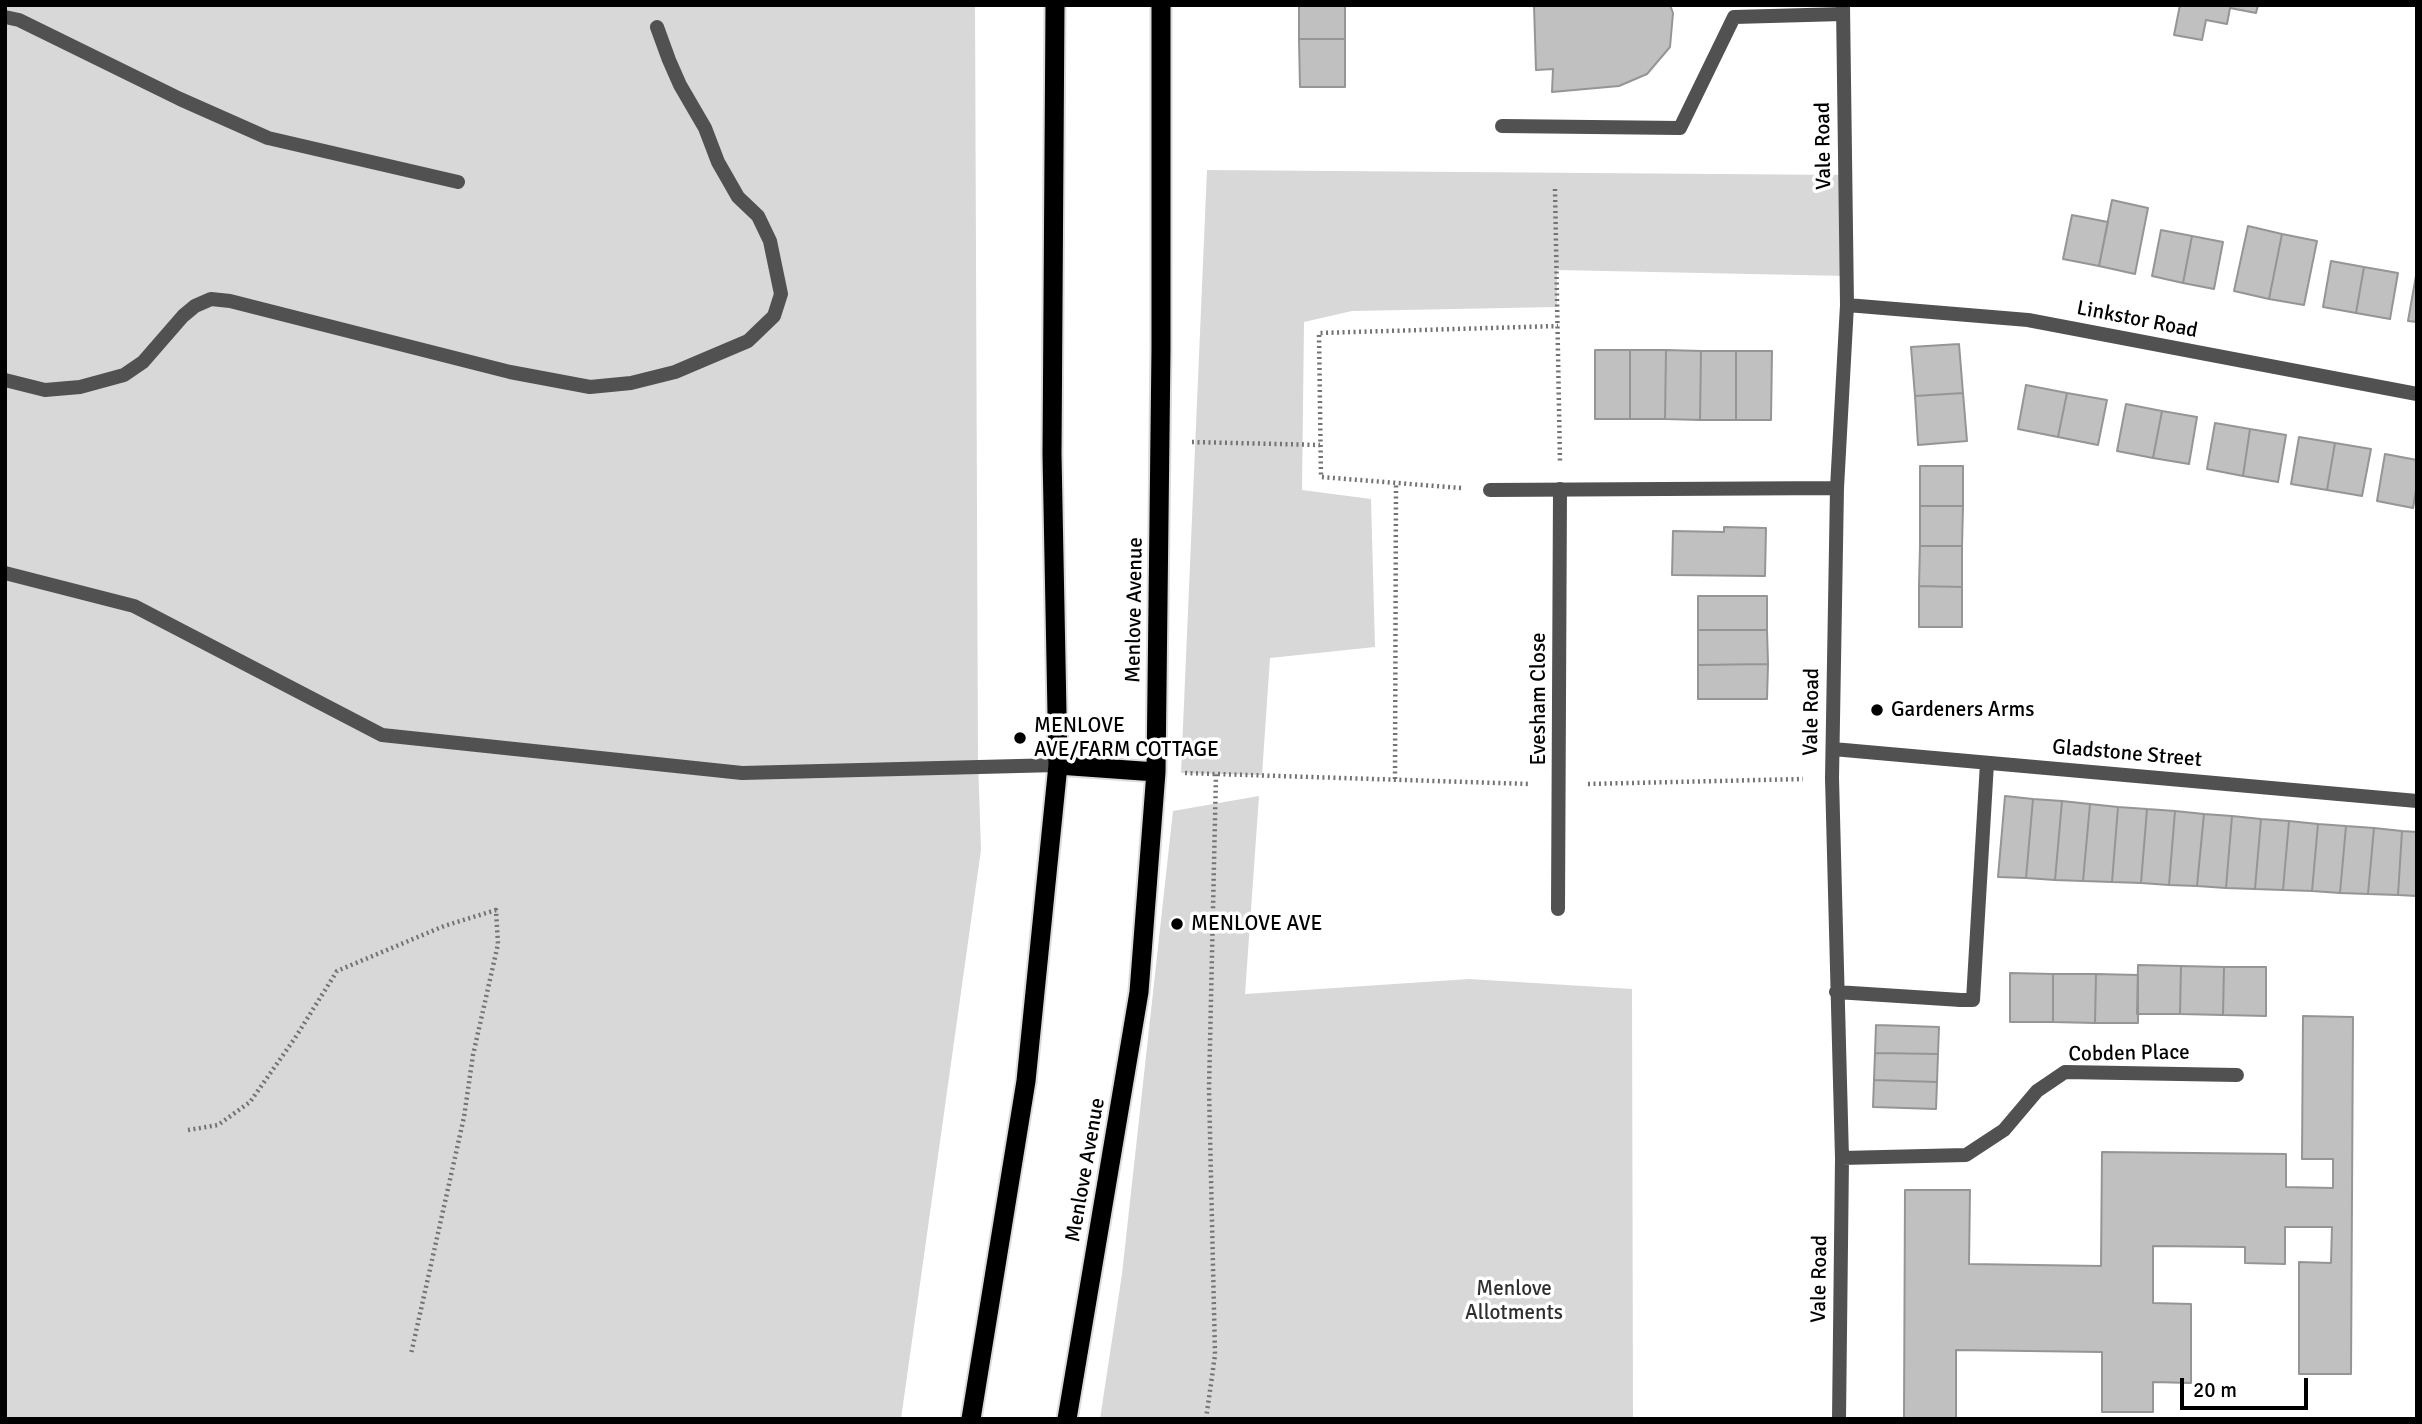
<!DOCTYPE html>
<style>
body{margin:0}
#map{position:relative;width:2422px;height:1424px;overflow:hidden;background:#fff;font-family:Signika,sans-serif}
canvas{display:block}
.frame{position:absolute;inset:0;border:7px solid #000;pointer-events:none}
.scale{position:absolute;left:2180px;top:1378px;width:128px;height:32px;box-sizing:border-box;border:4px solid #000;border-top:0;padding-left:9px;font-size:21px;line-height:24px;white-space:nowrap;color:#000;-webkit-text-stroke:5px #fff;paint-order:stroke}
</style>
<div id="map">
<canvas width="2422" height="1424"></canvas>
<div class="frame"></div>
<div class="scale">20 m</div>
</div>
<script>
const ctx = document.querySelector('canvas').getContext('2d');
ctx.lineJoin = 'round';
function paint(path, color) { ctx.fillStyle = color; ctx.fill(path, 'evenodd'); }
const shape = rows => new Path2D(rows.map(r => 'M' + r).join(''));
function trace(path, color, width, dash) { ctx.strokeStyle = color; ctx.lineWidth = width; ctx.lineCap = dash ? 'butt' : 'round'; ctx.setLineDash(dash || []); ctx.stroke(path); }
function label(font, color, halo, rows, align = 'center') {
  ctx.font = font + ' Signika,sans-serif'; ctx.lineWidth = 7; ctx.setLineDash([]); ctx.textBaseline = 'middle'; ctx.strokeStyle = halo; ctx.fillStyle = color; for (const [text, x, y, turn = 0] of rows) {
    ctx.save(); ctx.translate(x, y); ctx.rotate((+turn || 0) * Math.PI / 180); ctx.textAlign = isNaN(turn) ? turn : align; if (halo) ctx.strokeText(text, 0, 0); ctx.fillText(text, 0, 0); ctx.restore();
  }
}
const green = shape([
 [5,5,975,5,978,759,981,850,901,1419,5,1419],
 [1207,170,1846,175,1847,276,1557,270,1557,307,1352,311,1304,322,1302,490,1371,499,1375,647,1270,658,1262,775,1181,773],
 [1259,796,1245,994,1469,979,1632,989,1633,1419,1100,1419,1122,1274,1173,811]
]);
const building = shape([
 [1299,5,1345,5,1345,39,1299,39,1299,5],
 [1534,5,1670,5,1673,13,1670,47,1647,74,1619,86,1552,92,1553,69,1536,70,1534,5],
 [2180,5,2258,5,2256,13,2230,8,2227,24,2206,20,2202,40,2174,35,2180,5],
 [1299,39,1345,39,1345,87,1300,87,1299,39],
 [2112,200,2148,208,2135,274,2099,266,2112,200],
 [2072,215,2108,222,2099,266,2063,259,2072,215],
 [2248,226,2282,234,2269,299,2234,291,2248,226],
 [2161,230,2192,236,2183,283,2152,276,2161,230],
 [2282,234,2317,241,2304,305,2269,299,2282,234],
 [2192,236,2223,242,2214,289,2183,283,2192,236],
 [2331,261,2364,267,2356,313,2323,307,2331,261],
 [2364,267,2398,273,2390,319,2356,313,2364,267],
 [2417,270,2417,322,2408,321,2417,270],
 [1959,344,1963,393,1915,396,1911,347,1959,344],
 [1595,350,1630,350,1630,419,1595,419,1595,350],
 [1630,350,1666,350,1665,419,1630,419,1630,350],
 [1666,350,1701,351,1700,420,1665,419,1666,350],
 [1701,351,1736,351,1736,420,1700,420,1701,351],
 [1736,351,1772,351,1771,420,1736,420,1736,351],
 [2026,385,2067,393,2058,437,2018,429,2026,385],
 [1963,393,1967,441,1918,445,1915,396,1963,393],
 [2067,393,2107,400,2098,445,2058,437,2067,393],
 [2126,404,2162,411,2153,458,2117,451,2126,404],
 [2162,411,2197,417,2189,464,2153,458,2162,411],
 [2215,423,2250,429,2243,476,2207,469,2215,423],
 [2250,429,2286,435,2278,482,2243,476,2250,429],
 [2299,437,2335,443,2327,490,2291,484,2299,437],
 [2335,443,2371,449,2362,496,2327,490,2335,443],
 [2385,454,2417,460,2417,484,2413,508,2377,501,2385,454],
 [1920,466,1963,466,1963,506,1920,506,1920,466],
 [1920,506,1963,506,1962,546,1920,546,1920,506],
 [1724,527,1766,528,1765,576,1672,575,1673,531,1724,532,1724,527],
 [1920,546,1962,546,1962,587,1919,586,1920,546],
 [1919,586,1962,587,1962,627,1919,627,1919,586],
 [1698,596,1767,596,1767,630,1698,630,1698,596],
 [1698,630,1767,630,1768,664,1698,665,1698,630],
 [1768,664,1767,699,1698,699,1698,665,1768,664],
 [2005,796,2033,799,2026,878,1998,877,2005,796],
 [2033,799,2062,801,2055,880,2026,878,2033,799],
 [2062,801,2090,804,2083,881,2055,880,2062,801],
 [2090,804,2118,807,2112,882,2083,881,2090,804],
 [2118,807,2147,809,2141,883,2112,882,2118,807],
 [2147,809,2175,811,2169,885,2141,883,2147,809],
 [2175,811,2204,814,2197,886,2169,885,2175,811],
 [2204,814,2232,816,2226,888,2197,886,2204,814],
 [2232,816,2261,819,2255,889,2226,888,2232,816],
 [2261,819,2289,821,2283,890,2255,889,2261,819],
 [2289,821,2318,824,2312,891,2283,890,2289,821],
 [2318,824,2346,826,2340,893,2312,891,2318,824],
 [2346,826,2374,828,2368,894,2340,893,2346,826],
 [2374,828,2402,831,2398,895,2368,894,2374,828],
 [2402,831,2417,832,2417,896,2398,895,2402,831],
 [2138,965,2181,966,2180,1014,2137,1014,2138,965],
 [2181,966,2224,967,2223,1015,2180,1014,2181,966],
 [2224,967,2266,967,2266,1016,2223,1015,2224,967],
 [2010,973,2053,974,2053,1022,2010,1022,2010,973],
 [2053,974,2096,974,2095,1023,2053,1022,2053,974],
 [2096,974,2138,975,2138,1023,2095,1023,2096,974],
 [2303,1016,2353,1017,2351,1374,2299,1374,2299,1262,2331,1263,2332,1227,2285,1227,2285,1264,2245,1263,2245,1247,2153,1246,2153,1303,2191,1304,2191,1383,2153,1382,2153,1412,2102,1412,2102,1352,1956,1350,1956,1419,1904,1419,1905,1190,1970,1190,1969,1264,2101,1266,2102,1152,2286,1154,2286,1187,2333,1188,2333,1159,2302,1159,2303,1016],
 [1876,1025,1939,1027,1938,1054,1875,1053,1876,1025],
 [1875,1053,1938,1054,1937,1082,1874,1080,1875,1053],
 [1874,1080,1937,1082,1936,1109,1873,1107,1874,1080]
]);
const path = shape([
 [1555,189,1560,463],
 [1192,442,1320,445],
 [1461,488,1321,477,1319,333,1558,326],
 [1185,773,1530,784],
 [1395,779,1396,483],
 [1588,784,1803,779],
 [188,1130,218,1125,250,1102,295,1038,337,971,444,926,496,910,498,944,473,1055,464,1117,411,1354],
 [1206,1419,1215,1355,1209,1089,1216,774]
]);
const service = shape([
 [5,17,19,20,180,99,268,138,458,182],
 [1502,126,1680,128,1734,17,1843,14],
 [5,380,45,390,80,387,124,375,143,362,183,316,195,306,211,299,230,301,510,372,590,387,631,383,675,372,748,341,774,316,781,294,770,241,758,216,738,197,718,162,705,128,680,85,669,60,657,27],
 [1558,909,1560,489],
 [1961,1000,1973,1000,1987,763]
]);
const minor = shape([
 [1847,305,2028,320,2417,394],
 [1490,490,1837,488],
 [5,573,134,606,382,735,742,773,1058,765],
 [1833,749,2417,801],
 [1836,992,1961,1000],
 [1842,1158,1966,1155,2004,1130,2037,1091,2065,1072,2237,1075],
 [1839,1419,1842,1158,1832,778,1837,488,1847,305,1843,5]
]);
const trunk = shape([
 [1058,765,1156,772],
 [971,1419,1026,1081,1058,765,1052,454,1055,5],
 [1067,1419,1139,992,1156,772,1161,349,1161,5]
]);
const markers = [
 [1877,710,7,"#000"],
 [1020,738,7,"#000"],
 [1177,924,7,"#000"]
];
const streetNames = [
 ["Vale Road",1824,146,-91],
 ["Linkstor Road",2137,320,11],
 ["Menlove Avenue",1135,610,-89],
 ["Evesham Close",1539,699,-90],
 ["Vale Road",1812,712,-89],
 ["Gladstone Street",2127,754,5],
 ["Cobden Place",2129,1054,-1],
 ["Menlove Avenue",1086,1170,-80],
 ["Vale Road",1820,1279,-89]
];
const poiNames = [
 ["Gardeners Arms",1891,710],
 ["MENLOVE",1034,726],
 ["AVE/FARM COTTAGE",1034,750],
 ["MENLOVE AVE",1191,924]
];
const parkNames = [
 ["Menlove",1514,1289],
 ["Allotments",1514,1313]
];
paint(green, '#d8d8d8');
paint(building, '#c0c0c0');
trace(building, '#959595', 2);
trace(trunk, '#dbdbdb', 23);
trace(path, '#737373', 4.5, [2, 3.5]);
trace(service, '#515151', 14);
trace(minor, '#515151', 14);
trace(trunk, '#000', 19);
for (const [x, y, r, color] of markers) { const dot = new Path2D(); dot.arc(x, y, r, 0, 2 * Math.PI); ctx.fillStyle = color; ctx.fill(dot); trace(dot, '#fff', 2.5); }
label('21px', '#000', '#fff', streetNames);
label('21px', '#000', '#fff', poiNames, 'left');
label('21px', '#2f2f2f', '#fff', parkNames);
</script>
